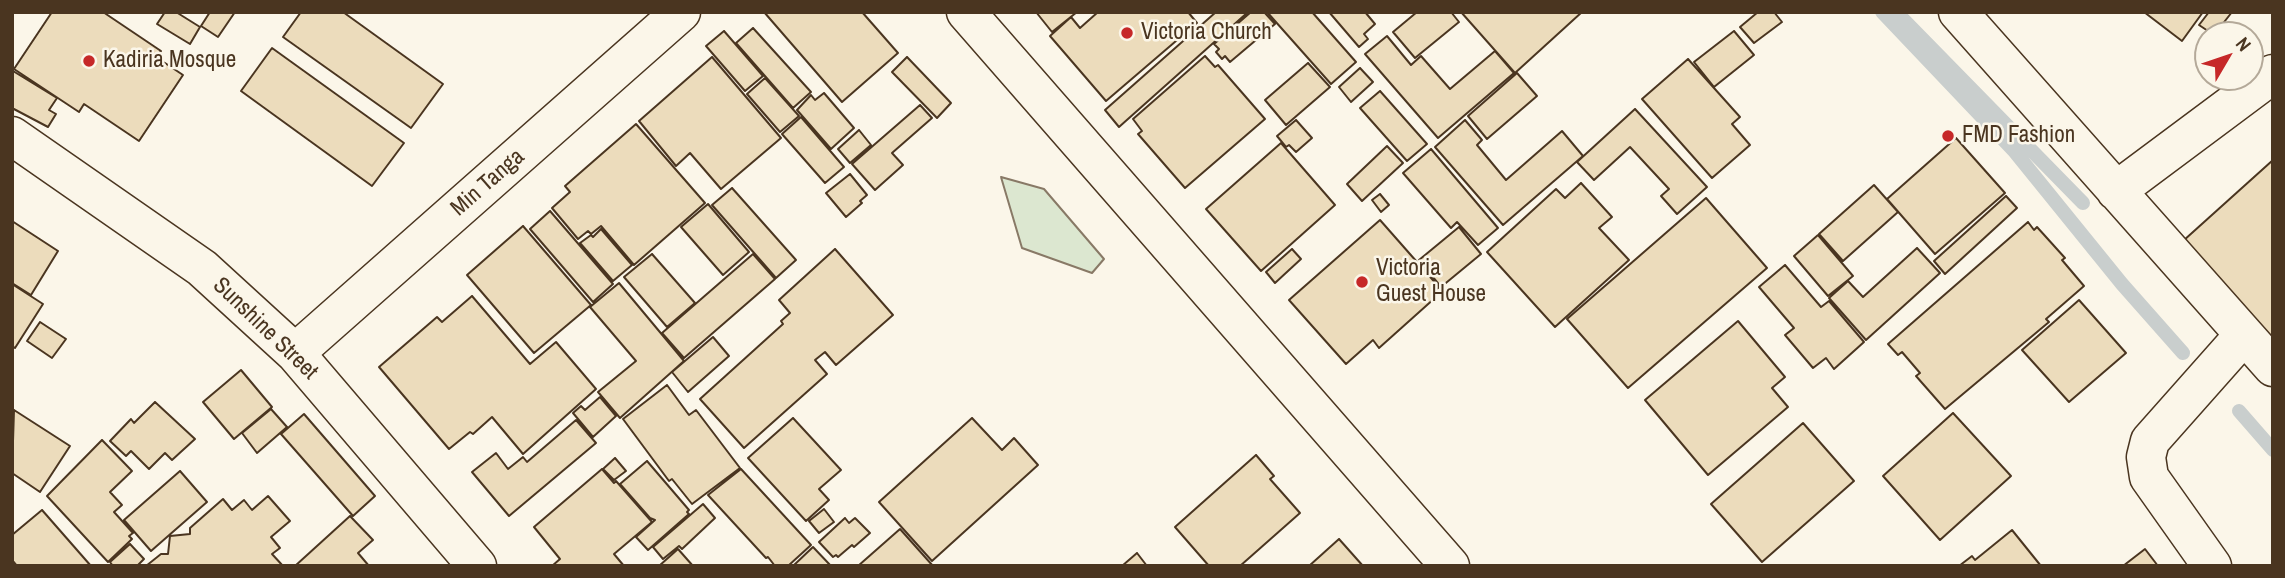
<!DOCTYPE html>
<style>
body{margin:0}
#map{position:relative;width:2285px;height:578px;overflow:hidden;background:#fbf6e9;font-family:"Archivo Narrow",sans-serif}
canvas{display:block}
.frame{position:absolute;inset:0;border:14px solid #4a3520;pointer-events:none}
.north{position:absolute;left:2194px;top:21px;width:70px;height:70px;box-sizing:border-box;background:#fbf6e9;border:2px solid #b4a999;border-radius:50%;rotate:51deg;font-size:19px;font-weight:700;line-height:28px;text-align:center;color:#4a3520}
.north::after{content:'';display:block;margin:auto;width:24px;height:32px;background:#c62828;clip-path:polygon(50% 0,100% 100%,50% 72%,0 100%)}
</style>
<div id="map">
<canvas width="2285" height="578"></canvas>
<div class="frame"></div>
<div class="north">N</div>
</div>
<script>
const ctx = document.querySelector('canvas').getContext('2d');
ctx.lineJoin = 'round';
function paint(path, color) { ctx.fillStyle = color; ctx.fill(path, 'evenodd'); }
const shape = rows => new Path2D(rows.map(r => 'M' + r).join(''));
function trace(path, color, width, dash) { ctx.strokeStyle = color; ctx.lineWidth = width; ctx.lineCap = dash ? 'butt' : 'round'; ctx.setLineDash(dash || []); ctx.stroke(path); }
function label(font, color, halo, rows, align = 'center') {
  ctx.font = font + ' "Archivo Narrow",sans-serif'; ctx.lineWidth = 5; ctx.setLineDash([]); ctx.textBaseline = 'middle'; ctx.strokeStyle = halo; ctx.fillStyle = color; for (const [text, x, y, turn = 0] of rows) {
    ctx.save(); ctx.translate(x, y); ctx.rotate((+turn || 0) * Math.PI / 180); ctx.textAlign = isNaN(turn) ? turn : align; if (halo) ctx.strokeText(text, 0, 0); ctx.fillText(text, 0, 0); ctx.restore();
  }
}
const green = shape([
 [1001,177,1044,189,1104,259,1092,273,1022,248,1001,177]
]);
const stream = shape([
 [1882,12,2015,152,2122,284,2183,353],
 [1896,12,2083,203],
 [2239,411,2273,450]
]);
const building = shape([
 [52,12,103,12,161,51,156,57,183,75,139,141,84,104,79,112,14,69,52,12],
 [165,12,176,12,200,27,190,44,157,24,165,12],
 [210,12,235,12,218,37,201,26,210,12],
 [301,12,343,12,443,84,411,128,283,37,301,12],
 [764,12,862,12,898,53,842,102,764,12],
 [1036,12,1077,12,1052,32,1036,12],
 [1098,12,1188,12,1197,23,1106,101,1050,36,1071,17,1080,28,1098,12],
 [1216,12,1248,12,1119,127,1105,110,1216,12],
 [1251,12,1264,12,1275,24,1230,62,1225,56,1222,59,1216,52,1219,49,1214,44,1251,12],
 [1267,12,1312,12,1356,62,1331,84,1267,12],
 [1329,12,1365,12,1375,24,1364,34,1368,39,1359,47,1329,12],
 [1417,12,1451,12,1459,22,1415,58,1393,32,1417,12],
 [1461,12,1582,12,1515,73,1461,12],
 [1758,12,1774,12,1782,22,1754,43,1740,27,1758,12],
 [2144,12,2203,12,2182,41,2144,12],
 [2209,12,2232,12,2214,35,2199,25,2209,12],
 [753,28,811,92,793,108,736,43,753,28],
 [724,31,763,76,745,91,706,46,724,31],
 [1734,31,1754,55,1714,87,1694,62,1734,31],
 [1387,36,1411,65,1421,56,1450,89,1495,51,1514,73,1438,138,1365,54,1387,36],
 [272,48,404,143,372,186,241,91,272,48],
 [1205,56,1215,67,1218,65,1265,119,1185,188,1138,134,1142,131,1133,119,1205,56],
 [712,57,781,138,721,189,690,153,676,166,639,121,712,57],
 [907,57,951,103,937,118,892,72,907,57],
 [1688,59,1740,117,1732,124,1750,145,1712,178,1642,99,1688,59],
 [1308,63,1330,87,1286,125,1265,100,1308,63],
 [1360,68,1373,82,1351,102,1339,87,1360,68],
 [13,71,57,98,49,110,56,114,48,127,12,108,13,71],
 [1517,73,1537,96,1487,139,1468,116,1517,73],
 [765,78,799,116,780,132,747,94,765,78],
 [1380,91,1427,144,1407,161,1360,108,1380,91],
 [824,93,854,128,831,149,797,110,811,95,815,100,824,93],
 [920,105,932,118,892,153,903,165,875,190,852,164,920,105],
 [1635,109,1707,187,1677,214,1661,196,1669,189,1630,147,1594,180,1577,162,1635,109],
 [801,117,844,167,825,183,782,134,801,117],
 [1296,120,1312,138,1296,152,1289,145,1286,147,1277,136,1296,120],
 [1465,120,1482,140,1477,145,1506,180,1562,131,1583,156,1503,225,1435,147,1465,120],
 [636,124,705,203,634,265,601,226,591,234,588,231,578,239,552,208,570,192,565,186,636,124],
 [859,130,871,145,850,163,838,149,859,130],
 [1956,138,2005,193,1935,254,1887,199,1956,138],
 [1281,143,1335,205,1261,271,1206,209,1281,143],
 [1387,146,1403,163,1362,201,1347,184,1387,146],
 [1431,149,1498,228,1478,245,1457,222,1451,228,1403,173,1431,149],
 [2273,160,2272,278,2273,342,2183,241,2273,160],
 [850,174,867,195,860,201,862,203,846,217,826,193,850,174],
 [1581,183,1612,217,1599,228,1629,260,1555,327,1487,252,1556,189,1565,198,1581,183],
 [1874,185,1898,212,1843,261,1819,234,1874,185],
 [732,188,796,260,776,278,712,205,732,188],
 [1380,194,1389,205,1381,212,1372,200,1380,194],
 [2006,196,2017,208,1945,274,1934,261,2006,196],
 [1706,198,1767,268,1628,388,1567,319,1706,198],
 [708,204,749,252,723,275,681,227,708,204],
 [550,211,613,284,593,302,530,229,550,211],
 [1380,220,1439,287,1433,293,1436,297,1379,348,1373,340,1346,364,1289,300,1380,220],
 [12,221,58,251,31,295,12,283,12,221],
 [2028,222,2034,230,2037,227,2065,258,2062,260,2084,286,2046,319,2049,322,1945,409,1916,376,1920,373,1902,352,1898,355,1888,344,2028,222],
 [523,226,591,305,534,353,467,275,523,226],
 [1459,227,1481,254,1441,287,1419,260,1459,227],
 [601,229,632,265,613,281,580,243,591,235,593,237,601,229],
 [1818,235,1853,276,1828,296,1794,256,1818,235],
 [1917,248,1940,273,1866,340,1829,298,1848,281,1863,297,1917,248],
 [835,249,893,315,836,365,825,352,815,360,827,374,744,448,700,399,783,324,781,321,790,313,779,300,835,249],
 [1292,249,1301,259,1275,283,1266,272,1292,249],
 [652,254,695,303,667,327,624,277,652,254],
 [753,254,775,279,684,358,662,333,753,254],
 [1785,265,1821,307,1829,301,1864,342,1834,369,1826,358,1813,368,1785,335,1794,328,1759,287,1785,265],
 [619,283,684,361,620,418,598,392,636,361,590,307,619,283],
 [12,284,43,304,15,348,12,346,12,284],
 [472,296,530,364,556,342,596,389,523,454,492,417,473,434,470,432,449,449,379,367,437,317,442,322,472,296],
 [2079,300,2126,353,2069,402,2022,350,2079,300],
 [1738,321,1785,377,1772,388,1788,407,1708,475,1645,400,1738,321],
 [40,322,66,339,52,358,27,341,40,322],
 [713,337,729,356,688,392,672,372,713,337],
 [241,370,272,407,234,439,203,402,241,370],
 [667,385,689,415,696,410,740,468,692,504,672,479,669,481,623,419,667,385],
 [600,397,616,416,593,437,573,413,581,406,585,410,600,397],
 [155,402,195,439,172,460,165,453,149,469,131,451,126,456,110,441,131,419,134,423,155,402],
 [271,409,287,427,257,453,242,433,271,409],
 [14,410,70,446,40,492,12,473,14,410],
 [1953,413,2011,476,1940,540,1883,476,1953,413],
 [304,414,375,496,353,516,281,434,304,414],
 [793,418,841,470,819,489,829,500,806,521,748,458,793,418],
 [972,418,1002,450,1014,438,1038,465,932,561,879,502,972,418],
 [576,420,596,443,509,516,472,472,496,453,508,469,523,457,527,462,576,420],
 [1803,423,1854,481,1762,562,1711,504,1803,423],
 [102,440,132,471,110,492,122,505,114,512,133,533,129,536,132,539,108,562,47,496,102,440],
 [1256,455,1274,476,1270,479,1300,513,1240,566,1209,566,1175,527,1256,455],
 [615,458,626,471,614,480,603,469,615,458],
 [647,461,689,510,687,512,689,514,648,550,636,537,655,520,650,518,620,484,647,461],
 [602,469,614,483,616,481,652,522,614,554,624,566,552,566,560,559,534,527,602,469],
 [741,469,811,545,788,566,775,566,768,557,766,558,708,495,741,469],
 [180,471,207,502,151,551,124,520,180,471],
 [268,496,290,521,271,537,280,548,272,554,283,566,146,566,161,554,168,554,170,536,190,534,190,528,223,499,232,510,244,500,252,510,268,496],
 [703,504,715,518,682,549,679,546,663,559,653,547,703,504],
 [824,509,834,522,819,533,809,521,824,509],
 [42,510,91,566,17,566,12,560,12,535,42,510],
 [350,516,373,540,358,553,369,566,295,566,350,516],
 [845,518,849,523,855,518,870,533,854,547,852,545,838,557,836,555,833,557,819,542,845,518],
 [900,529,933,566,858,566,900,529],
 [2012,530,2041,566,1959,566,1972,556,1975,560,2012,530],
 [1339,539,1363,566,1309,566,1339,539],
 [130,544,144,559,137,566,113,566,110,562,130,544],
 [813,547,831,566,793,566,813,547],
 [678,549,693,566,659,566,678,549],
 [2145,549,2158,566,2123,566,2145,549],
 [1137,553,1147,566,1122,566,1137,553]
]);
const minor = shape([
 [966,12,1450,566],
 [1958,12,2273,367],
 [12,136,202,268,295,353,477,566],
 [2116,191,2273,74],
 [295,353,681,12],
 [2212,566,2149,477,2146,457,2150,441,2244,335]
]);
const markers = [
 [1127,33,7,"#c62828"],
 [89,61,7,"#c62828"],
 [1948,136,7,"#c62828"],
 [1362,282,7,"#c62828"]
];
const poiNames = [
 ["Victoria Church",1141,33],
 ["Kadiria Mosque",103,61],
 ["FMD Fashion",1962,136],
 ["Victoria",1376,269],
 ["Guest House",1376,295]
];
const streetNames = [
 ["Min Tanga",488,183,-41],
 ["Sunshine Street",265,329,44]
];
paint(green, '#dce7d0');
trace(green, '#887966', 2);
trace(stream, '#c9cecd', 14);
paint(building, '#ecdcbc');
trace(building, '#4a3520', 2);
trace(minor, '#4a3520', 41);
trace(minor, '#fbf6e9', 38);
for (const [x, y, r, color] of markers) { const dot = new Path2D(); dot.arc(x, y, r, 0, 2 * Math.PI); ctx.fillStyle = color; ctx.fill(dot); trace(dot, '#fbf6e9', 2.5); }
label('23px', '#4a3520', '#fbf6e9', poiNames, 'left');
label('23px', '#4a3520', '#fbf6e9', streetNames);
</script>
